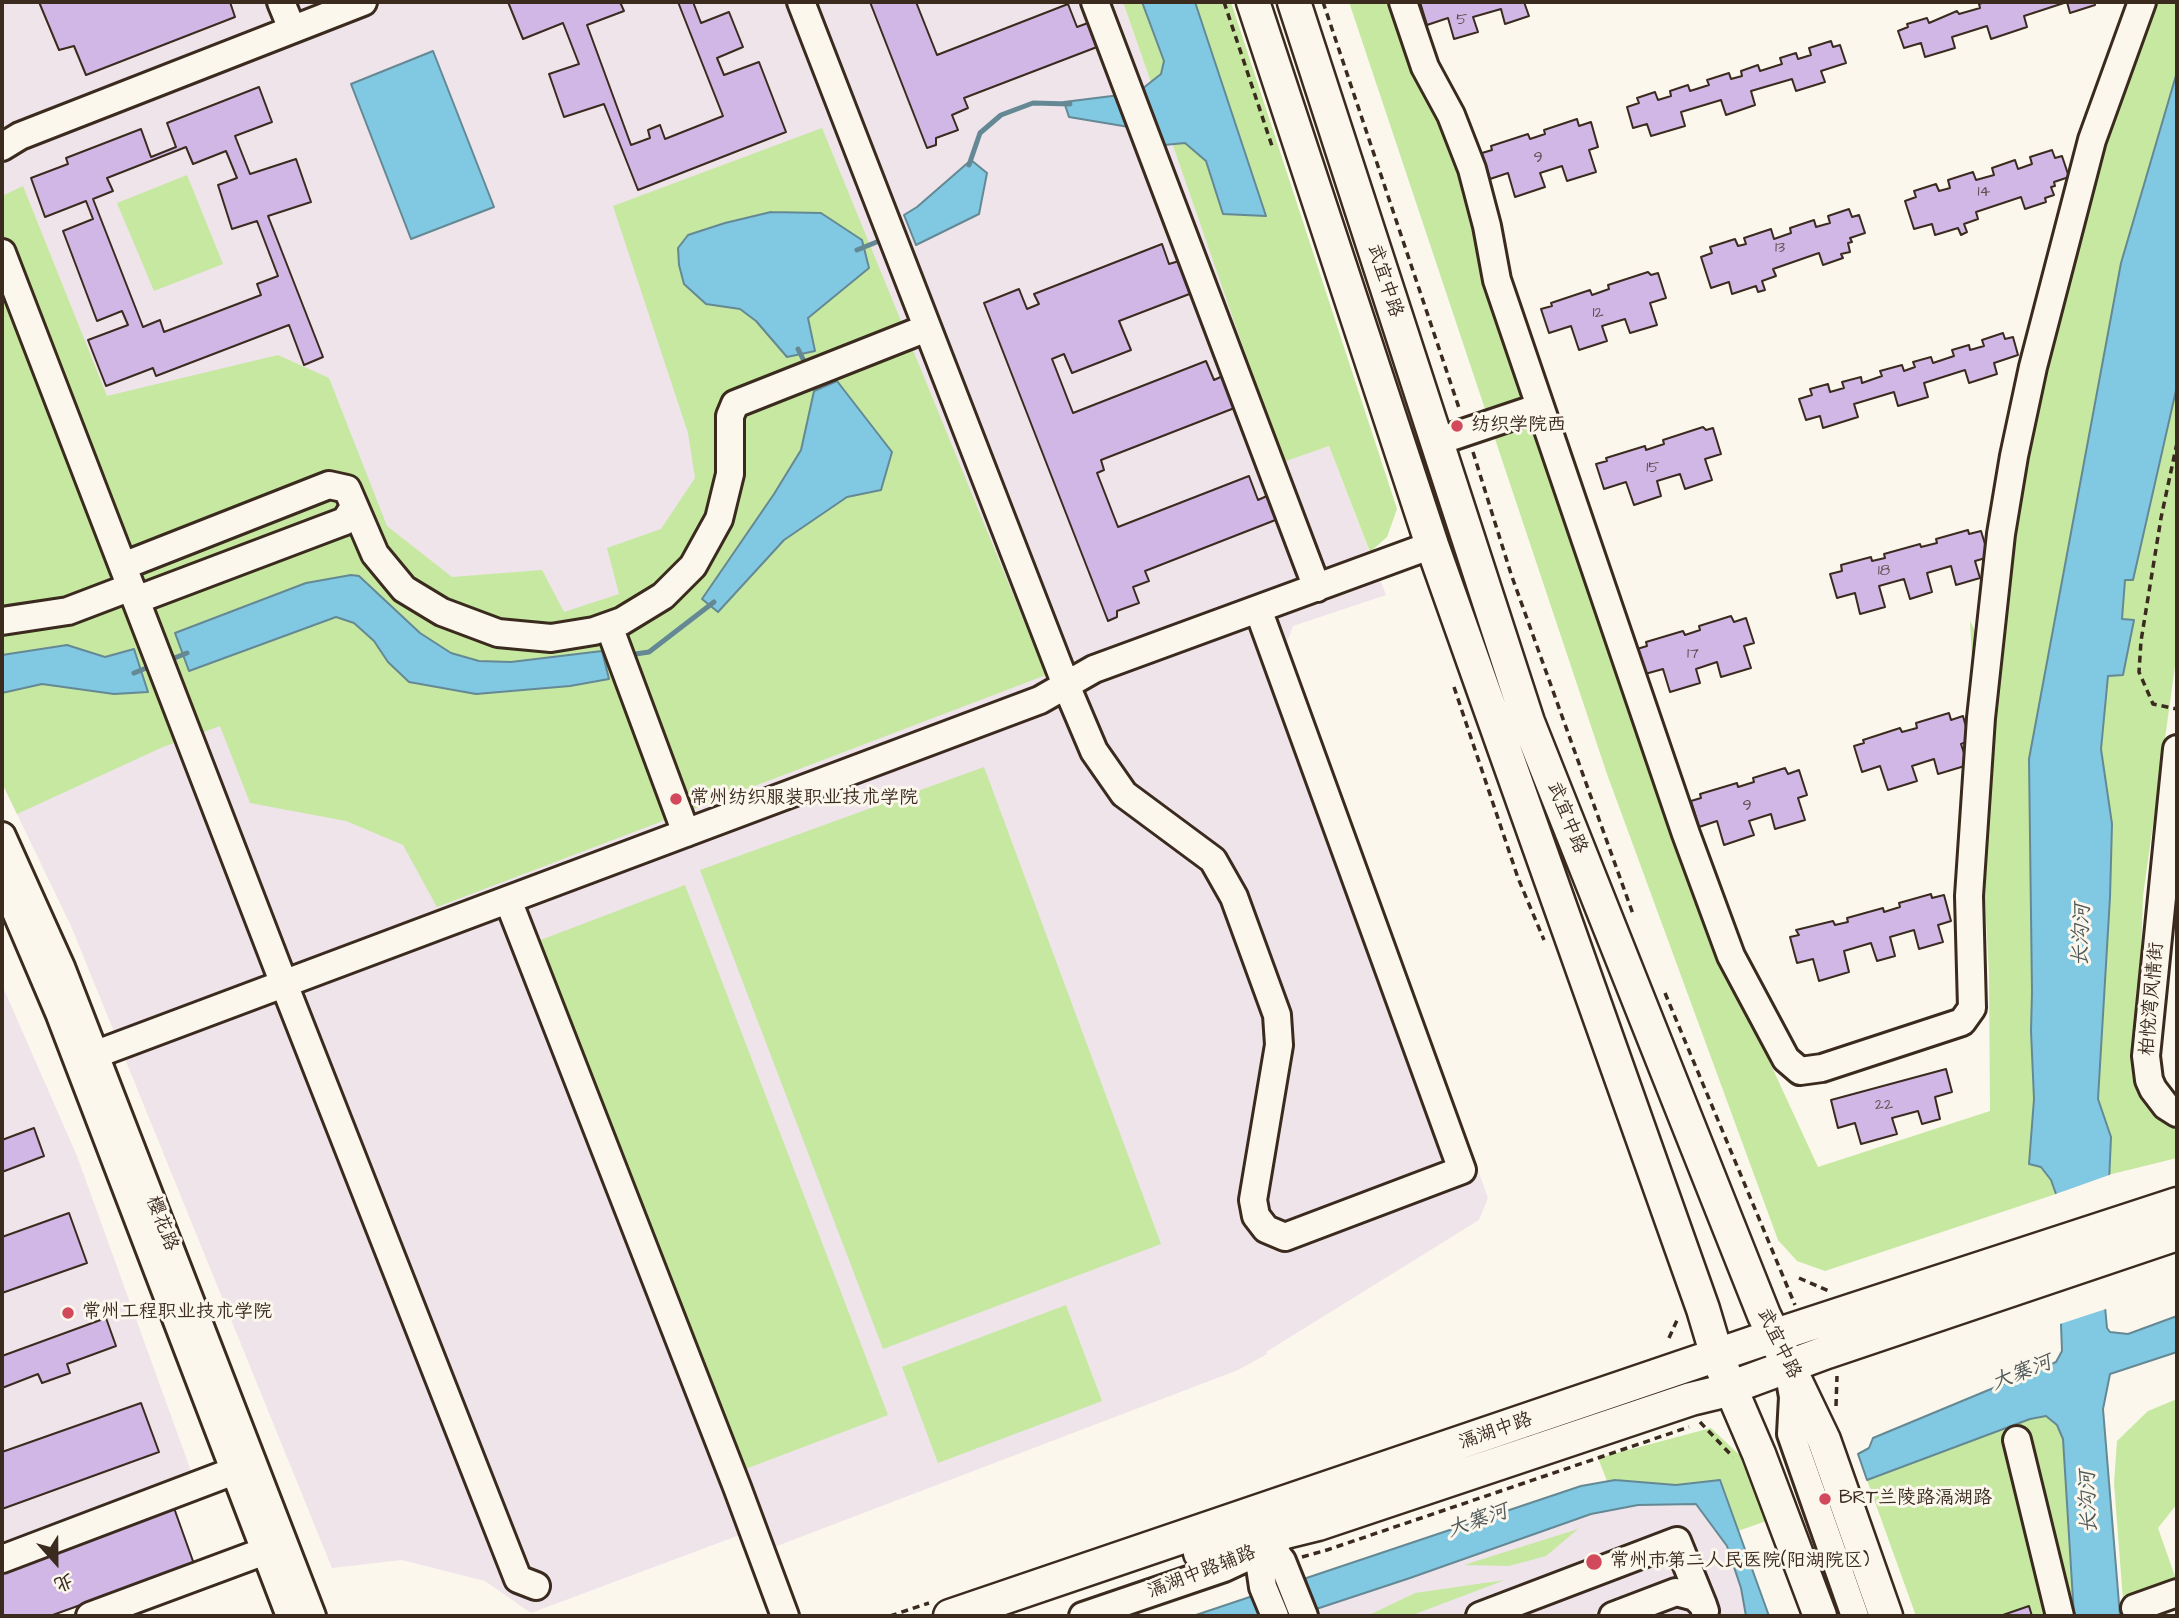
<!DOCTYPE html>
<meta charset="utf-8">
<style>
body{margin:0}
#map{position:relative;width:2179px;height:1618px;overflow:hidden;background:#fbf7ec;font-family:"Architects Daughter","LXGW WenKai TC",sans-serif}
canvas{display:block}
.frame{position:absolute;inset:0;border:4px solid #3b2a1e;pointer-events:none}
.north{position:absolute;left:21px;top:1527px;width:70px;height:70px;-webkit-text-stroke:5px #fbf7ec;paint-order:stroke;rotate:159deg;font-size:19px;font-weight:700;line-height:28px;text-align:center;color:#3b2a1e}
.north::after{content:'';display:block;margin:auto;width:24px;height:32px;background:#3b2a1e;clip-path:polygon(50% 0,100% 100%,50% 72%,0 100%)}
</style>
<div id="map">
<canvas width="2179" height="1618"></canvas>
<div class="frame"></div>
<div class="north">北</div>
</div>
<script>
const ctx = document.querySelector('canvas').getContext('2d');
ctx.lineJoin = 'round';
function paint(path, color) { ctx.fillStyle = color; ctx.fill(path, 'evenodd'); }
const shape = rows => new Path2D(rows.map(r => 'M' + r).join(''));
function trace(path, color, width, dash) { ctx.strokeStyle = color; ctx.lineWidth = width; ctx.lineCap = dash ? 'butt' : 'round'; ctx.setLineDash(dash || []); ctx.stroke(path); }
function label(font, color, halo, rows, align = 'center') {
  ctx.font = font + ' "Architects Daughter","LXGW WenKai TC",sans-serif'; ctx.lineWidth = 6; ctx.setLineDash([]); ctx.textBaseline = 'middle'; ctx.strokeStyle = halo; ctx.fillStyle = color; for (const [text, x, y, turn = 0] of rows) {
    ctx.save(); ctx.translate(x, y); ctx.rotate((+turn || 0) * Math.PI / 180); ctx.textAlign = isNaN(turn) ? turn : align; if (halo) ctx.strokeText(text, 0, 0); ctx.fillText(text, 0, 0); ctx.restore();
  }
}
const built = shape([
 [2,2,1123,2,1283,461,1329,446,1386,595,1293,626,1287,642,1488,1198,1479,1220,1266,1352,1267,1354,1238,1370,769,1549,745,1533,531,1613,485,1581,402,1560,332,1568,71,926,2,783],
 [2,985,77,1156,191,1471,2,1544],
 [1697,1504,1727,1546,1741,1588,1746,1616,1295,1616,1410,1578,1591,1514,1638,1505]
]);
const green = shape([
 [1123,2,1231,2,1397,509,1387,537,1370,552,1329,446,1283,462],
 [1349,2,1393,2,1449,132,1712,937,1818,1167,1990,1111,1989,974,1970,621,1999,679,2006,568,2051,328,2145,2,2177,2,2177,72,2121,263,2029,759,2032,992,2031,1031,2034,1099,2029,1164,2041,1167,2051,1180,2056,1194,1825,1271,1797,1261,1778,1240,1607,774],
 [822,128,1046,675,437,907,403,845,346,821,250,803,220,726,163,747,17,814,2,783,2,196,23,186,107,396,278,355,329,378,387,526,452,577,542,570,564,612,619,594,607,548,661,529,695,478,688,433,613,206],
 [187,175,223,264,154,291,117,203],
 [2177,382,2177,652,2143,896,2137,1079,2177,1125,2177,1158,2108,1175,2111,1137,2098,1099,2110,897,2112,824,2101,749,2108,675,2122,675,2133,620,2122,619,2125,580,2132,580],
 [984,767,1161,1244,883,1349,700,870],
 [685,885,888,1415,740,1471,538,941],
 [1066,1305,1102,1401,938,1463,902,1367],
 [2177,1399,2177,1504,2158,1528,2177,1582,2123,1600,2114,1483,2117,1441,2148,1411],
 [2046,1416,2057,1425,2063,1439,2074,1616,1916,1616,1867,1480,2030,1419],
 [1711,1428,1749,1464,1769,1520,1738,1531,1720,1480,1676,1485,1615,1480,1607,1481,1598,1458],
 [1578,1529,1546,1556,1509,1566,1464,1565],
 [1505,1580,1410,1616,1367,1616,1415,1593]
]);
const water = shape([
 [1142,2,1195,2,1266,216,1223,214,1206,161,1185,143,1164,145,1142,89,1161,74,1164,61,1142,2],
 [433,51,494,207,411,239,351,84,433,51],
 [2177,72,2177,386,2133,580,2125,580,2122,619,2134,620,2123,675,2108,676,2101,749,2112,824,2110,897,2098,1099,2111,1137,2104,1296,2107,1328,2110,1332,2128,1334,2177,1316,2177,1352,2110,1374,2103,1409,2120,1616,2074,1616,2063,1439,2057,1425,2046,1416,2030,1419,1867,1480,1858,1454,1869,1448,1873,1438,2056,1362,2062,1351,2056,1194,2051,1180,2041,1167,2029,1164,2034,1099,2031,1031,2032,992,2029,759,2121,263,2177,72],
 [1120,95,1135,128,1069,117,1064,102,1120,95],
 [971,160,987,173,979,214,916,245,904,215,917,207,971,160],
 [771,212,821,213,862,240,869,268,808,318,815,351,787,357,756,321,740,309,706,304,684,284,679,265,678,248,688,235,725,223,771,212],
 [837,381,892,452,881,490,847,497,784,540,718,612,702,599,774,494,801,450,814,391,837,381],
 [351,575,359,576,420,633,451,653,479,661,511,662,602,651,609,679,570,686,476,694,409,682,388,662,374,641,354,623,336,617,189,671,175,633,306,583,351,575],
 [67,645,105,657,134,649,148,692,114,694,42,684,2,693,2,655,67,645],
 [1615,1480,1676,1485,1720,1480,1769,1616,1746,1616,1741,1588,1727,1546,1696,1504,1638,1505,1591,1514,1410,1578,1295,1616,1193,1616,1581,1486,1615,1480]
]);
const pier = shape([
 [2112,1174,2109,1308,2057,1325,2053,1195]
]);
const stream = shape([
 [969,165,980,133,1001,115,1033,103,1070,104],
 [857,250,884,239],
 [798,349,808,369],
 [629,655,649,652,714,602],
 [167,661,187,653],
 [134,673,154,665]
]);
const building = shape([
 [39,2,230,2,235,17,86,75,74,46,59,50,39,2],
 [508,2,620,2,624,11,587,25,631,145,650,138,648,130,660,125,665,139,723,116,678,2,693,2,701,23,729,12,743,47,717,58,724,75,759,62,786,132,638,190,604,104,564,117,549,74,579,64,563,23,523,39,508,2],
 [870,2,916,2,937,55,1068,4,1077,27,1088,23,1097,47,964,98,968,108,952,115,958,130,936,138,936,145,927,148,870,2],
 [1420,2,1524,2,1529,16,1505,24,1501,9,1473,17,1478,32,1454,39,1448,18,1427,25,1420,2],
 [1985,2,2094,2,2095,5,2070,13,2067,2,2024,16,2027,27,1991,39,1987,26,1952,37,1955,48,1925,57,1921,43,1904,48,1898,31,1908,27,1907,24,1927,18,1929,23,1957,11,1959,14,1980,8,1979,4,1985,2],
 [1831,41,1833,47,1840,45,1846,63,1821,71,1825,82,1796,91,1792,79,1751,91,1755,105,1726,115,1721,100,1681,112,1685,126,1651,136,1647,124,1633,128,1627,107,1639,103,1637,98,1655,92,1658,100,1671,96,1670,91,1688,85,1690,91,1709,85,1707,80,1729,73,1731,79,1742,76,1741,71,1758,65,1760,71,1782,64,1780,58,1796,53,1798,59,1811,55,1809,48,1831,41],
 [259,87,272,122,235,136,250,174,296,159,311,202,268,216,323,357,304,365,289,325,156,376,153,368,106,386,88,340,128,325,122,311,97,321,63,231,93,219,86,201,45,217,31,178,68,164,66,158,141,129,151,157,176,147,167,123,259,87],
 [186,147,193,164,226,151,237,178,218,185,232,229,257,221,278,276,257,284,261,295,164,332,160,320,143,327,93,199,113,191,107,178,186,147],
 [1577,119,1579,126,1591,122,1598,147,1589,150,1596,172,1567,181,1562,166,1540,173,1545,187,1515,197,1508,173,1490,179,1482,153,1492,150,1491,146,1528,134,1530,139,1545,134,1544,130,1577,119],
 [2052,150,2055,158,2062,156,2069,177,2054,182,2055,186,2051,187,2054,195,2045,198,2046,202,2025,209,2021,197,1976,212,1978,219,1964,224,1967,232,1961,235,1958,228,1935,235,1932,224,1914,229,1905,201,1916,197,1914,191,1936,184,1939,191,1950,188,1948,180,1973,172,1976,180,1994,175,1992,168,2015,160,2018,169,2032,164,2030,157,2052,150],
 [1849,209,1852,217,1859,215,1865,233,1850,238,1852,242,1848,243,1850,252,1841,254,1843,258,1823,265,1819,253,1773,269,1776,276,1762,281,1765,290,1758,292,1756,286,1732,294,1729,282,1711,288,1701,257,1712,253,1710,247,1735,239,1738,246,1746,244,1744,238,1771,229,1774,239,1791,233,1790,228,1814,220,1816,227,1830,223,1828,216,1849,209],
 [1162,244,1169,264,1179,261,1192,293,1119,321,1131,350,1072,373,1064,354,1052,359,1073,413,1206,361,1214,380,1225,375,1237,407,1101,460,1104,470,1097,473,1118,527,1249,476,1258,500,1269,495,1278,519,1145,571,1149,581,1133,587,1139,603,1117,611,1117,617,1108,621,984,303,1019,289,1027,309,1039,304,1034,294,1162,244],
 [1648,272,1651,275,1658,273,1666,298,1650,303,1657,325,1630,333,1625,319,1602,326,1607,341,1579,350,1571,326,1549,333,1541,309,1552,306,1551,303,1590,290,1592,295,1609,289,1608,285,1648,272],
 [2003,333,2005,339,2013,337,2018,355,1994,363,1997,374,1969,383,1965,370,1924,383,1928,397,1898,406,1894,392,1854,404,1858,417,1823,428,1820,416,1806,420,1799,399,1812,395,1810,389,1828,384,1830,392,1844,388,1842,382,1861,377,1862,383,1882,376,1880,371,1902,365,1904,371,1915,367,1913,362,1931,357,1933,363,1954,356,1952,350,1969,345,1970,350,1984,346,1982,340,2003,333],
 [1703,427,1706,430,1713,428,1721,454,1705,459,1712,480,1685,489,1680,474,1657,481,1661,496,1634,505,1626,482,1604,489,1596,464,1607,461,1606,458,1645,446,1646,450,1664,444,1663,440,1703,427],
 [1968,530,1969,534,1981,531,1989,557,1975,561,1980,578,1956,585,1951,566,1927,573,1932,592,1910,599,1904,579,1879,586,1885,607,1860,614,1855,593,1837,598,1830,574,1842,571,1841,565,1871,557,1872,561,1885,558,1884,554,1920,544,1921,547,1937,543,1936,539,1968,530],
 [1731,616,1734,622,1746,618,1754,643,1744,646,1751,668,1721,677,1717,662,1696,669,1700,683,1670,692,1663,669,1645,674,1637,649,1647,646,1646,642,1683,631,1685,635,1700,630,1699,626,1731,616],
 [1949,713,1951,720,1963,716,1970,741,1961,744,1968,765,1938,774,1934,759,1912,766,1917,781,1888,790,1880,766,1862,772,1854,746,1864,743,1863,740,1900,728,1902,732,1917,728,1916,723,1949,713],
 [1785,768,1788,774,1799,770,1807,795,1798,798,1805,820,1775,829,1771,814,1749,821,1754,835,1724,845,1717,821,1699,827,1691,801,1701,798,1700,794,1737,783,1738,787,1754,782,1753,778,1785,768],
 [1931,894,1932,898,1944,895,1951,921,1938,925,1943,942,1919,949,1914,930,1890,937,1895,956,1877,961,1871,943,1844,951,1849,972,1819,981,1813,959,1797,963,1790,937,1799,935,1796,930,1833,921,1835,925,1848,922,1847,918,1883,908,1884,912,1900,907,1899,903,1931,894],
 [1946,1069,1952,1092,1935,1097,1940,1119,1922,1124,1918,1111,1892,1118,1897,1134,1861,1144,1855,1123,1838,1128,1831,1100,1946,1069],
 [34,1128,44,1156,2,1172,2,1140,34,1128],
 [69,1213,87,1263,2,1293,2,1237,69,1213],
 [106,1318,116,1346,67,1364,70,1373,42,1383,38,1374,2,1388,2,1356,106,1318],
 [141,1403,159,1452,2,1509,2,1452,141,1403],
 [174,1508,194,1564,50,1616,2,1616,2,1571,174,1508],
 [2029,1606,2032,1616,2000,1616,2029,1606]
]);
const path = shape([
 [1224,2,1272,146],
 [1323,2,1460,411],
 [2177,443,2161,518,2141,641,2139,672,2153,704,2177,709],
 [1473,452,1511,574,1633,914],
 [1454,687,1518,878,1544,940],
 [1665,993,1795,1305],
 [1799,1278,1829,1291],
 [1669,1338,1678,1318],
 [1836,1406,1837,1376],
 [1700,1422,1733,1457],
 [1302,1557,1327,1550,1689,1427],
 [890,1616,929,1603]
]);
const minor = shape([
 [281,2,292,29],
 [801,2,1066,685,1094,751,1124,794,1213,860,1234,897,1277,1015,1279,1045,1253,1200,1256,1216,1266,1229,1285,1237,1462,1170,1258,609],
 [1095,2,1317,588],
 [1403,2,1425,67,1451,115,1472,169,1487,226,1497,280,1686,834,1731,956,1786,1059,1800,1071,1822,1068,1962,1022,1972,1008,1969,896,1981,718,2001,534,2014,456,2033,367,2092,140,2142,2],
 [2,147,20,136,363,2],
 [2,253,284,984,518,1579,536,1586],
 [1436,442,1540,407],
 [123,566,329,485,347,489,375,554,404,589,442,612,498,633,551,638,594,631,622,621,663,596,693,566,719,519,730,474,730,416,735,404,927,328],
 [136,600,345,521,354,507],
 [2,621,68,611,131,587],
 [609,626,686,833],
 [2177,749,2146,1056,2149,1080,2153,1089,2166,1106,2177,1113],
 [2,836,61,967,312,1616],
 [2,879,60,1015,290,1616],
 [508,900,737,1487,785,1616],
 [78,1061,1040,700,1094,669,1432,545],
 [1789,1374,1793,1397,1791,1434,1855,1616],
 [2017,1440,2060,1616],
 [1263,1537,1282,1561,1304,1616],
 [1263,1537,1260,1567,1263,1587,1275,1616],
 [2,1559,234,1471],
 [2135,1608,2177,1593],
 [90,1616,265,1551],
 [1083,1616,1224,1568,1277,1543],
 [1480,1616,1677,1541,1703,1605],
 [1613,1616,1676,1592,1695,1597,1703,1605,1705,1611]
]);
const major = shape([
 [1253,2,1432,545,1703,1309,1717,1356,1759,1454,1820,1616],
 [1294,2,1528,722,1764,1315,1824,1440,1886,1616],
 [1200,1553,1318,1524,1691,1399,1716,1393,1827,1352,2177,1234],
 [950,1616,1773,1336,2177,1204]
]);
const markers = [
 [1457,426,7,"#d1495b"],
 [676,799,7,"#d1495b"],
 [68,1313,7,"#d1495b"],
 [1825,1499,7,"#d1495b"],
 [1594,1562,9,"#d1495b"]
];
const numberNames = [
 ["5",1462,21],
 ["9",1538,159],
 ["14",1984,193],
 ["13",1780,249],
 ["12",1598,314],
 ["15",1653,469],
 ["18",1884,572],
 ["17",1693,655],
 ["9",1747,807],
 ["22",1884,1106]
];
const streetNames = [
 ["武宜中路",1384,281,72],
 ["武宜中路",1566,818,68],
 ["柏悦湾风情街",2153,999,-85],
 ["樱花路",161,1224,69],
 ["武宜中路",1778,1344,64],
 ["滆湖中路",1496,1432,-19],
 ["滆湖中路辅路",1202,1573,-21]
];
const poiNames = [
 ["纺织学院西",1471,426],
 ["常州纺织服装职业技术学院",690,799],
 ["常州工程职业技术学院",82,1313],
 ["BRT兰陵路滆湖路",1839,1499],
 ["常州市第二人民医院(阳湖院区)",1610,1562]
];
const waterNames = [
 ["长沟河",2083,935,-88],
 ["大寨河",2022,1374,-21],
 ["长沟河",2090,1502,-92],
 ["大寨河",1478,1522,-19]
];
paint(built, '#eee4ea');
paint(green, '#c6e8a1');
paint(water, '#81c8e2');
trace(water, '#658994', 2);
paint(pier, '#fbf7ec');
trace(stream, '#658994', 5);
paint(building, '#d0b7e5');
trace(building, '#3b2a1e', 2);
trace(minor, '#3b2a1e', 32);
trace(major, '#3b2a1e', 37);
trace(path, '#3b2a1e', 3.5, [7, 5]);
trace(minor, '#fbf7ec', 26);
trace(major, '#fbf7ec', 32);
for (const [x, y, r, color] of markers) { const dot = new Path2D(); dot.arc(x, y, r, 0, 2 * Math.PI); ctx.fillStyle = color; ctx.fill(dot); trace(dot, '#fbf7ec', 2.5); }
label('16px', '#604d50', null, numberNames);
label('19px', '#3b2a1e', '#fbf7ec', streetNames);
label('19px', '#3b2a1e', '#fbf7ec', poiNames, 'left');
label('italic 21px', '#505959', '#fbf7ec', waterNames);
</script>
